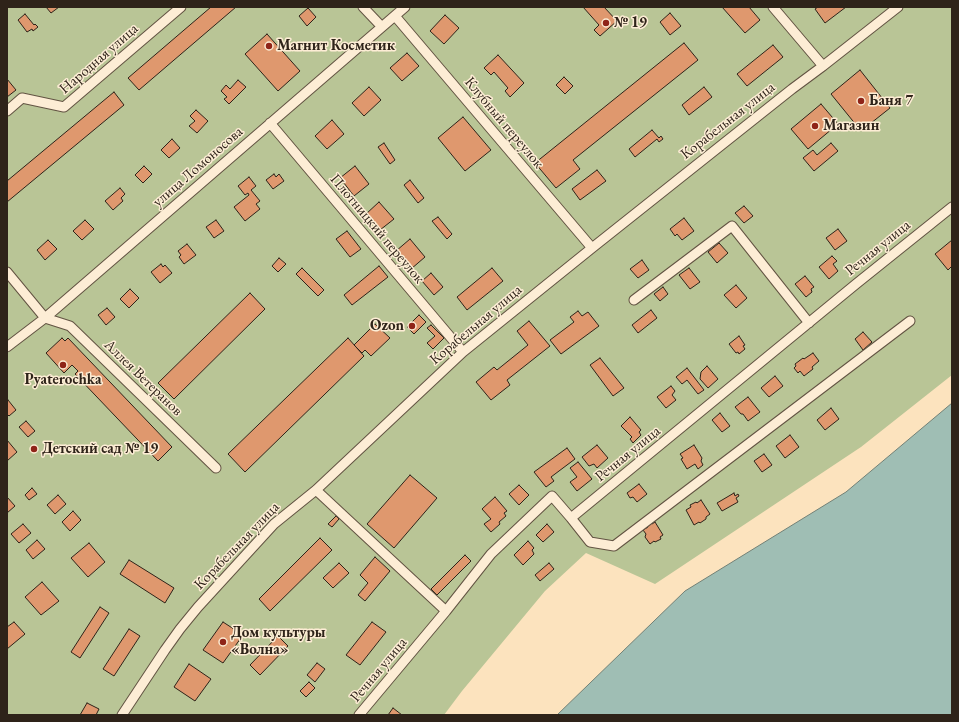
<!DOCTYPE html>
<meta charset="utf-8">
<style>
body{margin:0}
#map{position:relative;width:959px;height:722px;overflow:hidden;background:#fce3be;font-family:"EB Garamond",serif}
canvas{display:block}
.frame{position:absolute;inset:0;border:8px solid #2e2319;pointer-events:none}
</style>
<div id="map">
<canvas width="959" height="722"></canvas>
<div class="frame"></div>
</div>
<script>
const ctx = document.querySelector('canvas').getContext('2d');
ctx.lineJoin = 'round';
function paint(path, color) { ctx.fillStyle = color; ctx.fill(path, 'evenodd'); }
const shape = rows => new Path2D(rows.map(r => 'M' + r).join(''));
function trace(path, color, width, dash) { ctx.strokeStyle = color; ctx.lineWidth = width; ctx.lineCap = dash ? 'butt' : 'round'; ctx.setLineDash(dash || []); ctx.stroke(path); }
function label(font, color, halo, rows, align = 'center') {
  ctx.font = font + ' "EB Garamond",serif'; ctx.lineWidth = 3; ctx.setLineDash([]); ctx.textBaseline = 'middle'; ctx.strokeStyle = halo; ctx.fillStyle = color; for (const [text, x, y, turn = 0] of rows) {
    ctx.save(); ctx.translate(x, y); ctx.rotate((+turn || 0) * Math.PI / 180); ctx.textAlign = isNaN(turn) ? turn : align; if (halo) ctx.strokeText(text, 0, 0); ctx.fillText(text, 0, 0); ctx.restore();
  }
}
const green = shape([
 [7,7,952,7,952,375,861,447,655,584,586,553,545,591,462,691,444,715,7,715]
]);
const water = shape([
 [952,403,952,715,557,715,685,591,846,492,952,403]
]);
const building = shape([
 [46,7,59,7,51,13,46,7],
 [211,7,236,7,139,90,128,78,211,7],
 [583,7,604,7,617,21,600,36,594,30,599,25,583,7],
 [722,7,749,7,760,20,745,33,722,7],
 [818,7,846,7,825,23,815,9,818,7],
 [308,8,316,17,307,26,299,16,308,8],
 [670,13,681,26,670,35,660,22,670,13],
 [25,14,34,25,35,24,38,27,33,31,32,29,27,32,18,20,25,14],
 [445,15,459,28,444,44,430,31,445,15],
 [267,34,300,71,278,91,245,54,267,34],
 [684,43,698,60,573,160,580,169,556,188,535,163,684,43],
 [773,45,783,57,747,86,737,74,773,45],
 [407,53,419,66,402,81,390,68,407,53],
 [498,55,524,83,510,97,505,91,508,88,494,72,491,75,484,68,498,55],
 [860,70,890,108,861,131,831,94,860,70],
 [564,77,573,86,565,94,556,85,564,77],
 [7,79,16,90,7,97,7,79],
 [238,80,246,87,229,104,224,99,227,97,221,91,226,85,230,89,238,80],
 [369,87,381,100,364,116,352,103,369,87],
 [704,87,712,97,689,115,682,105,704,87],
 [114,92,124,105,7,202,7,181,114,92],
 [821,104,838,124,808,149,791,129,821,104],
 [196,110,208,121,197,133,189,126,195,121,190,116,196,110],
 [463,117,491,150,465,171,438,138,463,117],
 [332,120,344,134,327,149,315,136,332,120],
 [652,130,659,138,661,136,663,139,659,142,657,139,635,157,629,149,652,130],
 [172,139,180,148,169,158,161,150,172,139],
 [384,143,395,160,390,164,378,147,384,143],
 [831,143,838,151,814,171,803,158,813,150,817,155,831,143],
 [144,166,152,174,143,183,135,175,144,166],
 [355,166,369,184,354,196,340,178,355,166],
 [597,170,606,181,580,200,572,189,597,170],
 [274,174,276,177,279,174,284,181,273,189,266,180,274,174],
 [249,177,256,186,251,190,260,201,256,204,260,209,245,221,234,207,249,195,248,193,245,195,238,186,249,177],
 [410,180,424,198,418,203,404,185,410,180],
 [120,188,125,194,121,198,123,201,113,210,105,201,120,188],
 [379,202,394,219,380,230,366,214,379,202],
 [744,206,753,216,744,223,735,213,744,206],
 [438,217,452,234,447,239,432,221,438,217],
 [684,218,694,231,682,240,677,234,675,236,670,229,684,218],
 [85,220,94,229,82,240,73,231,85,220],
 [216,220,224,231,214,238,206,227,216,220],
 [838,229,847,241,835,250,826,238,838,229],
 [347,231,361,249,350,257,336,239,347,231],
 [410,239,425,257,411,269,396,251,410,239],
 [48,240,57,249,45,260,37,250,48,240],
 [952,240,952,266,948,270,935,254,952,240],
 [719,243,728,253,717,263,708,252,719,243],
 [187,244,196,255,184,264,179,257,181,255,178,251,187,244],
 [832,256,837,261,833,264,838,271,829,279,819,267,832,256],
 [279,258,286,264,278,272,272,266,279,258],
 [642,260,649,270,638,278,630,269,642,260],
 [161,264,163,267,165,265,172,273,160,283,151,272,161,264],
 [379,266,388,277,352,305,344,295,379,266],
 [302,268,324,290,318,296,296,274,302,268],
 [492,268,503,281,467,310,457,297,492,268],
 [689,268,700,282,690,289,679,275,689,268],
 [431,273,443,287,434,295,422,281,431,273],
 [805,276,814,287,811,289,812,292,806,297,795,284,805,276],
 [736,285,747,298,736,308,724,295,736,285],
 [663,287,668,294,660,301,654,294,663,287],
 [130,289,139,298,129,308,120,299,130,289],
 [250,293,265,309,174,399,158,383,250,293],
 [107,308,115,317,106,325,98,315,107,308],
 [651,310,657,318,638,333,632,325,651,310],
 [578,311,582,316,588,312,599,326,561,354,550,340,574,322,570,317,578,311],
 [419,315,426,322,414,334,407,327,419,315],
 [529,321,550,346,507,380,510,385,491,400,476,382,494,367,497,370,528,345,517,331,529,321],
 [375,324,390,338,371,356,365,350,362,353,354,345,375,324],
 [431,325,444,338,433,349,427,343,435,336,427,328,431,325],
 [863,332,872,342,863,350,855,339,863,332],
 [739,336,745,345,743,346,745,349,739,354,738,352,736,353,729,344,739,336],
 [62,338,65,341,68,338,172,447,158,461,75,374,78,371,72,365,64,373,46,353,62,338],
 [348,338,364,356,245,472,228,454,348,338],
 [813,353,819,361,812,367,813,369,804,376,800,371,798,373,794,368,796,366,795,364,803,358,804,359,813,353],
 [600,358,624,388,613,396,590,365,600,358],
 [707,366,718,379,708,388,700,379,701,372,707,366],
 [687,368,704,390,698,394,687,380,682,384,676,377,687,368],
 [775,376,783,386,769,397,761,388,775,376],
 [671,386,675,391,672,395,676,400,666,408,657,397,671,386],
 [748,397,760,412,748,421,743,414,741,414,735,407,748,397],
 [8,400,16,410,9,416,7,414,7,401,8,400],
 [831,408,839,419,825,430,817,420,831,408],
 [720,413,730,426,722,432,712,420,720,413],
 [630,417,641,430,639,432,641,435,633,443,630,439,632,437,621,426,630,417],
 [26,421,35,431,28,437,19,427,26,421],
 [790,435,799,447,785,458,776,446,790,435],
 [7,440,17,452,7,461,7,440],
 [597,445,608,458,597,468,594,464,589,466,582,457,597,445],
 [694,445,702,458,701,461,703,465,698,469,695,464,687,469,681,459,683,458,680,454,694,445],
 [567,448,575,459,551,477,554,481,546,487,534,472,567,448],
 [764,454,772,465,762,472,754,461,764,454],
 [578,462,592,479,577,491,570,482,577,477,570,468,578,462],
 [410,475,437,498,394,548,367,524,410,475],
 [639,484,647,494,637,502,633,497,630,498,627,493,639,484],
 [519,485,529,495,519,505,509,494,519,485],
 [32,488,37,494,29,500,25,495,32,488],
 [734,493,735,496,738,494,739,496,736,498,738,502,722,511,717,503,734,493],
 [58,495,66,504,55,514,47,505,58,495],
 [7,497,15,506,7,513,7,497],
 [495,497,507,511,504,513,506,516,499,522,500,524,491,532,484,524,491,519,482,509,495,497],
 [701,500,710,514,706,517,706,519,700,523,699,522,694,525,686,510,691,507,690,505,696,502,697,503,701,500],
 [73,511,81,520,70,531,62,522,73,511],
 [336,516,339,519,332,527,328,524,336,516],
 [655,522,663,535,660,537,661,539,655,542,654,541,650,544,645,537,646,534,643,530,648,527,647,525,651,523,652,524,655,522],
 [23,524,31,533,19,543,11,534,23,524],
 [547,524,554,532,543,542,536,535,547,524],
 [320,538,332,550,270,611,259,599,320,538],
 [37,540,45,549,33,559,26,550,37,540],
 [528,541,534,548,532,550,534,554,523,565,514,555,528,541],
 [89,543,105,562,88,577,71,558,89,543],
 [465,555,471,561,437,595,431,589,465,555],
 [375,557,390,571,365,601,358,595,368,583,360,575,375,557],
 [129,560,174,588,165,603,120,574,129,560],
 [339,563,349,573,333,588,323,578,339,563],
 [549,563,554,569,540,581,535,575,549,563],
 [42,582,59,601,41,615,25,597,42,582],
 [100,607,109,613,80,658,71,652,100,607],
 [14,622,25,634,7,649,7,627,14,622],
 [223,622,243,635,223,663,203,650,223,622],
 [372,622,386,632,360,665,346,655,372,622],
 [129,629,140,636,114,676,103,669,129,629],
 [278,636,288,646,260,675,250,665,278,636],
 [317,663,325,669,315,682,307,675,317,663],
 [189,664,211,679,195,701,174,687,189,664],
 [309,682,315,688,306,697,300,691,309,682],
 [87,703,99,709,96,715,80,715,87,703],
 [393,708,402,715,388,715,393,708]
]);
const street = shape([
 [363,7,382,27],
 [773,7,823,66],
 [395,16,592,248],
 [7,111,22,98,64,107,181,7],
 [270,123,463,352],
 [7,272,45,318],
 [634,300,732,226,809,323],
 [45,318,70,326,216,468],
 [7,347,45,318,405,7],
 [316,490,446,611],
 [571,518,590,542,614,546,910,321],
 [122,715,165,650,180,629,198,607,274,524,316,490,463,352,592,248,792,89,823,66,898,7],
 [359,715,446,611,491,554,552,496,571,518,856,284,952,207]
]);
const markers = [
 [606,23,4,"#8f2418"],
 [269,46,4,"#8f2418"],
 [861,101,4,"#8f2418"],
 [815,126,4,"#8f2418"],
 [412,326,4,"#8f2418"],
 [63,365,4,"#8f2418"],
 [34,449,4,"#8f2418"],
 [223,642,4,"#8f2418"]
];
const poiNames = [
 ["№ 19",614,23],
 ["Магнит Косметик",277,46],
 ["Баня 7",869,101],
 ["Магазин",823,126],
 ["Ozon",404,326,"right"],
 ["Pyaterochka",63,380,"center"],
 ["Детский сад № 19",42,449],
 ["Дом культуры",231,633],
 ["«Волна»",231,650]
];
const streetNames = [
 ["Народная улица",99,59,-41],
 ["Корабельная улица",728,121,-38],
 ["Клубный переулок",504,123,50],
 ["улица Ломоносова",198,167,-41],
 ["Плотницкий переулок",377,229,50],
 ["Речная улица",878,248,-39],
 ["Корабельная улица",476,325,-40],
 ["Аллея Ветеранов",143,378,44],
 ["Речная улица",628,454,-39],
 ["Корабельная улица",237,546,-46],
 ["Речная улица",379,670,-50]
];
paint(green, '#b9c596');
paint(water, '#9fbeb4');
trace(water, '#728076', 1);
paint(building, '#df986e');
trace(building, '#2e2319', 1);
trace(street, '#625342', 11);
trace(street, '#fdedd5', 9);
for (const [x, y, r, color] of markers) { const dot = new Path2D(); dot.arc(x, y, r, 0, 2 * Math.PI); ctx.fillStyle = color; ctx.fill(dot); trace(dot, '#fdedd5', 1.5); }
label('bold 15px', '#2e2319', '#fdedd5', poiNames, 'left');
label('15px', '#2e2319', '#fdedd5', streetNames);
</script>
